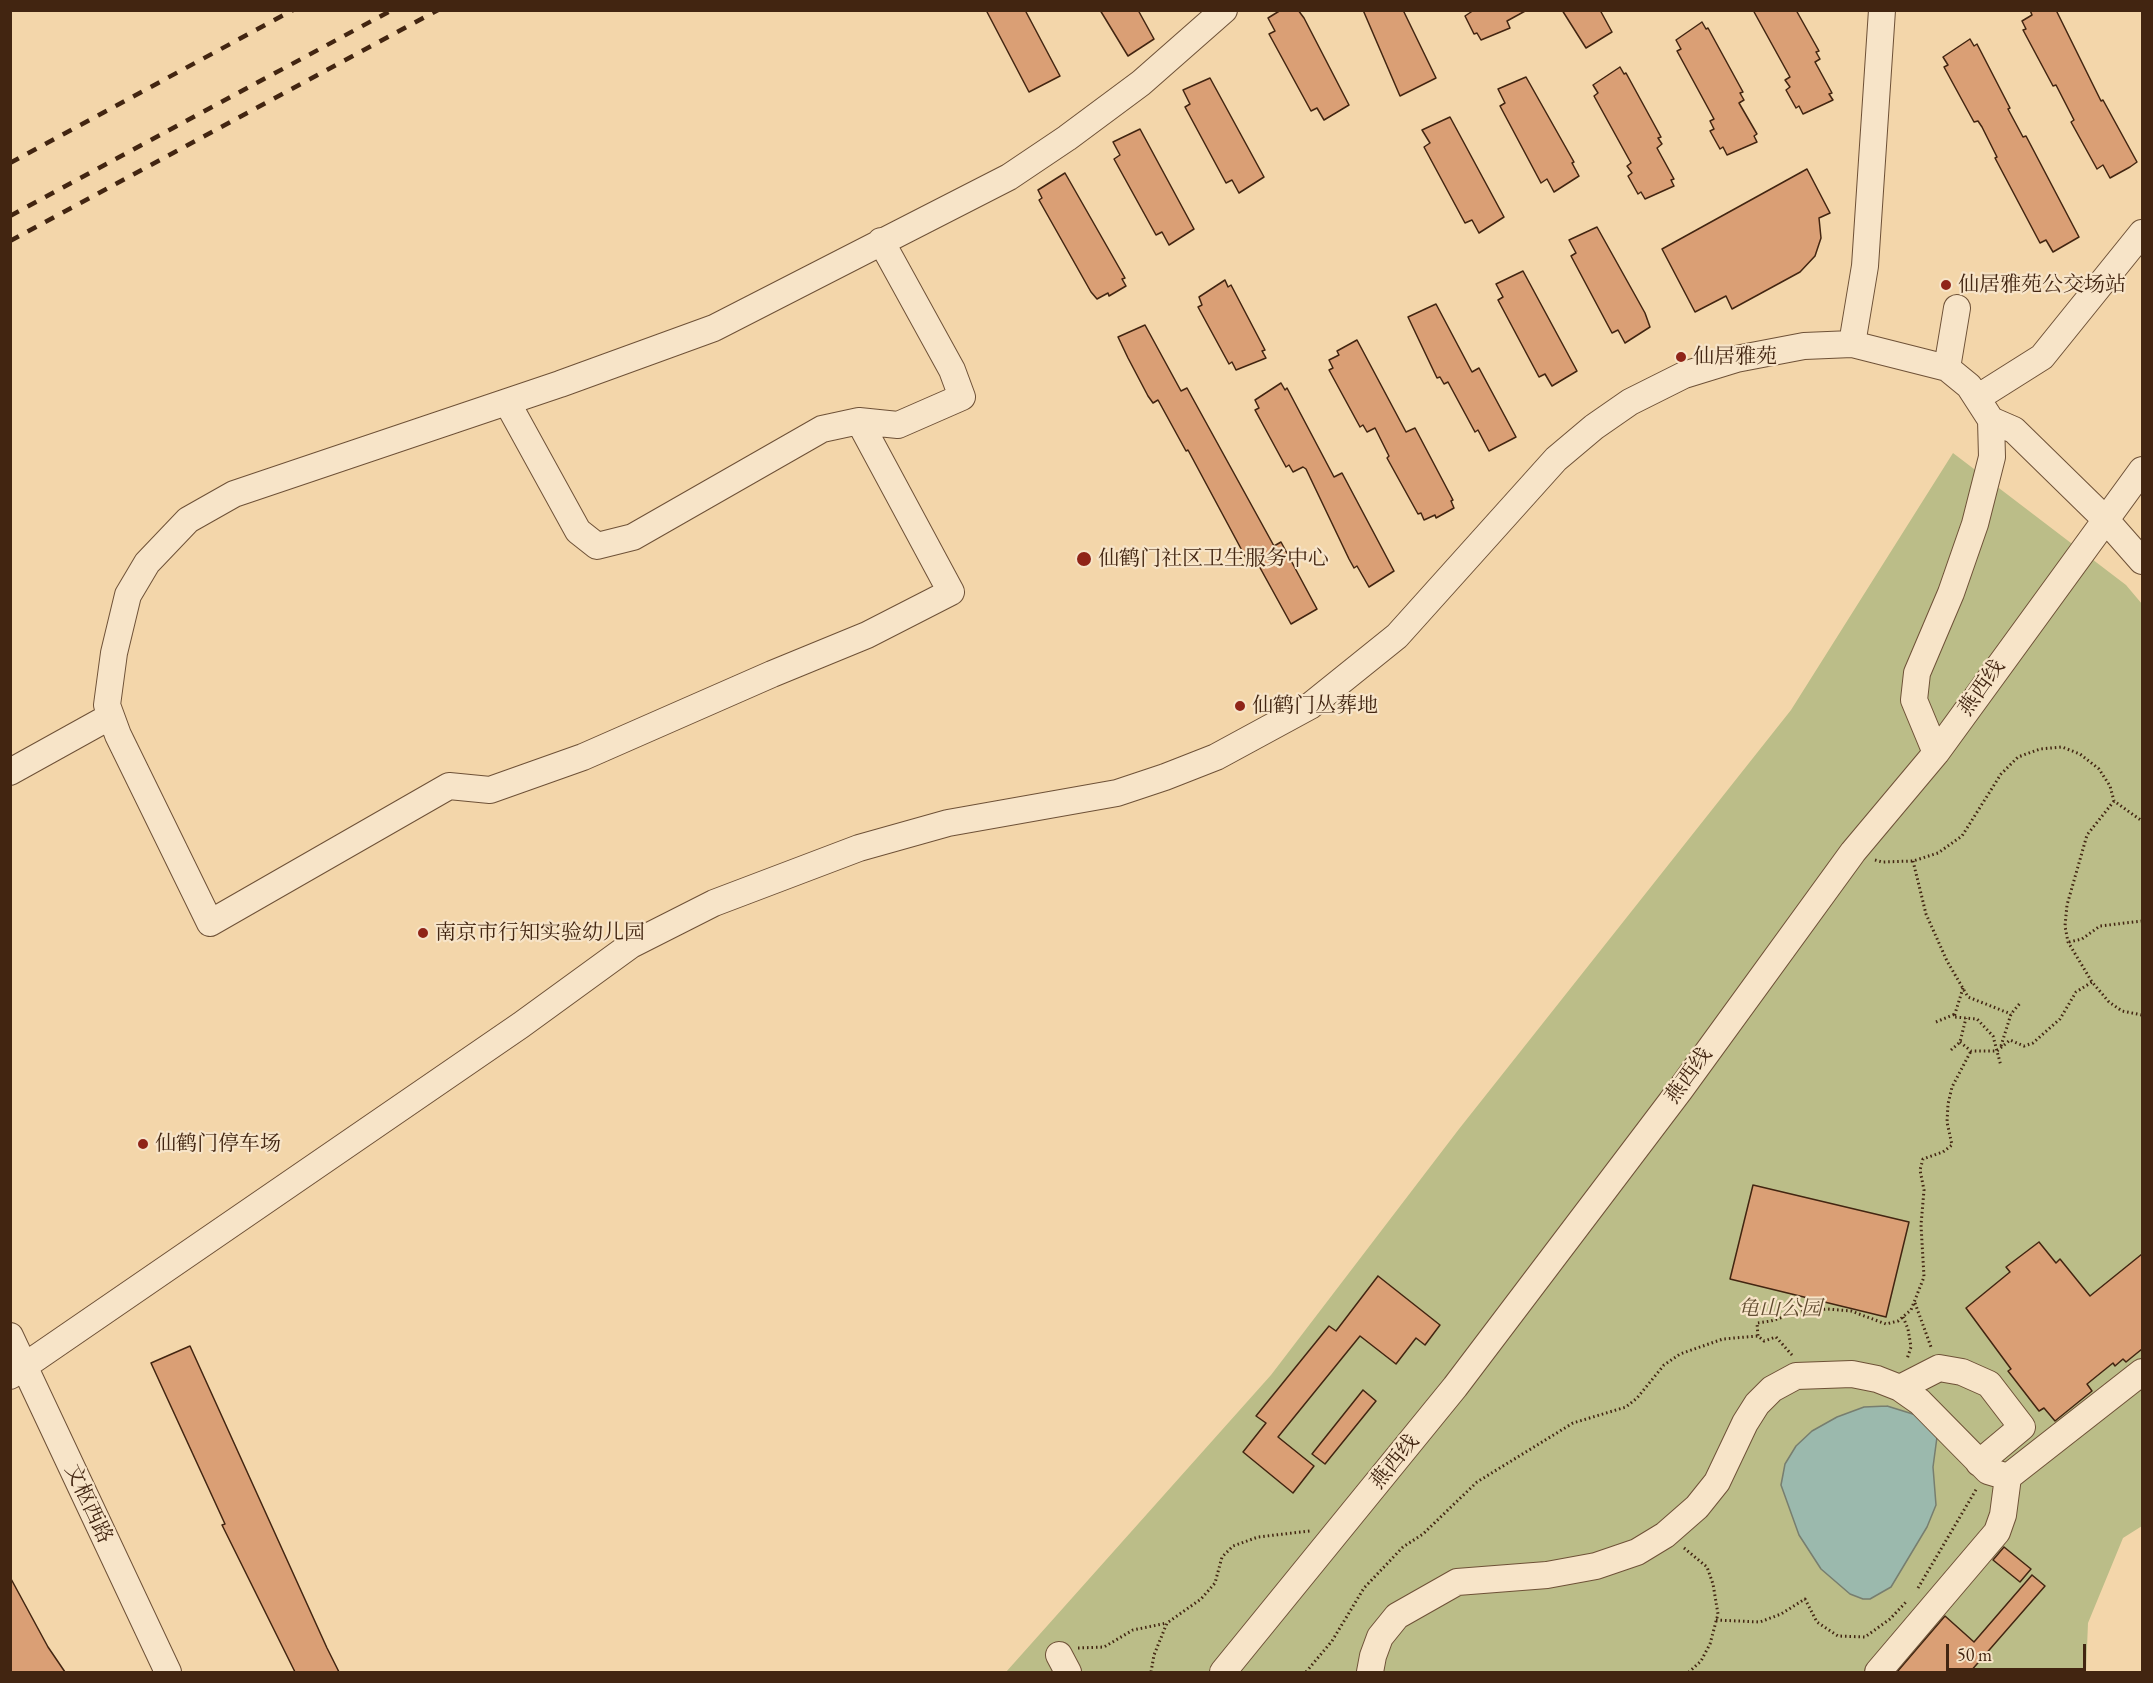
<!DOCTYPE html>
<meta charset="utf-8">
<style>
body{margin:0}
#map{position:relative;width:2153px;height:1683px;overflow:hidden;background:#f3d6aa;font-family:"EB Garamond",serif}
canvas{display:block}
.frame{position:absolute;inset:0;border:12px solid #422511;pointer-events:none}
.scale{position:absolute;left:1946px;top:1644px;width:140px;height:27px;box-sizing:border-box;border:3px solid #422511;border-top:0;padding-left:8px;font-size:18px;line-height:21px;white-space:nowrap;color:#422511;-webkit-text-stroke:4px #f7e4c8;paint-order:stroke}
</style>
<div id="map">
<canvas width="2153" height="1683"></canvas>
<div class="frame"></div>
<div class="scale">50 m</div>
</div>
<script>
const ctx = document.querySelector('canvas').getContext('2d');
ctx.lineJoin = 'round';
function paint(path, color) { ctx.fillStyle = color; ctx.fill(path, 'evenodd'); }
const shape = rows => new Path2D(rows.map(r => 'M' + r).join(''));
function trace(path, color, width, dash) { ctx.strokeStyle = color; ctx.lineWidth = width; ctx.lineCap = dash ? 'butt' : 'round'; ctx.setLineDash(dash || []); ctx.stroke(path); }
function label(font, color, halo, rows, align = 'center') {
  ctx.font = font + ' "EB Garamond","Noto Serif SC",serif'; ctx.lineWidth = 4.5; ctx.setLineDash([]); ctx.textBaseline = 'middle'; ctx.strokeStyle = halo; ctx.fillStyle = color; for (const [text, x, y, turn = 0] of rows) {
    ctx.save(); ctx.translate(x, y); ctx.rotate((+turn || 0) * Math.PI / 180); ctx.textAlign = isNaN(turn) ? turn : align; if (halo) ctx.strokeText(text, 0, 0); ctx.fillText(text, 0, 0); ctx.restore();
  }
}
const green = shape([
 [1953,453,2126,585,2142,604,2142,1526,2123,1538,2088,1623,2086,1672,1006,1672,1271,1375,1459,1129,1791,710]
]);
const water = shape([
 [1887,1406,1916,1415,1937,1437,1933,1467,1936,1505,1927,1527,1891,1587,1870,1599,1863,1599,1850,1594,1821,1569,1799,1535,1781,1485,1785,1464,1796,1446,1812,1431,1837,1417,1864,1407,1887,1406]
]);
const building = shape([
 [986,10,1025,10,1060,76,1029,92,986,10],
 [1100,10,1138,10,1154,39,1128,56,1100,10],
 [1281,10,1298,10,1304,18,1349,105,1324,120,1317,108,1311,111,1269,34,1275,31,1268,18,1281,10],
 [1363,10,1403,10,1436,78,1400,96,1363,10],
 [1474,10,1527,10,1507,21,1510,28,1481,40,1477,33,1474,34,1465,16,1474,10],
 [1562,10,1600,10,1612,32,1586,48,1562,10],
 [1753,10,1796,10,1819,51,1816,52,1820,59,1815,62,1832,93,1829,94,1833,100,1803,114,1799,106,1796,108,1786,90,1790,87,1785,80,1790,77,1753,10],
 [2030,10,2056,10,2101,101,2103,100,2137,162,2130,167,2110,178,2103,165,2097,169,2071,122,2074,120,2056,85,2053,86,2023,30,2026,29,2022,21,2032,15,2030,10],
 [1702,22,1706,29,1708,28,1743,92,1740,93,1744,100,1739,103,1757,134,1754,136,1757,142,1727,155,1723,147,1720,149,1710,131,1714,129,1710,121,1714,119,1677,51,1681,49,1676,40,1702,22],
 [1970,39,1974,46,1977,44,2010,108,2008,109,2023,137,2026,136,2079,237,2053,252,2046,240,2040,243,1995,158,1997,157,1982,127,1978,121,1974,122,1944,67,1948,65,1943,57,1970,39],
 [1620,67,1624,74,1626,73,1661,137,1658,138,1662,144,1657,148,1674,179,1671,180,1674,186,1645,199,1641,192,1638,194,1628,176,1632,173,1627,166,1631,163,1594,96,1598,93,1593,85,1620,67],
 [1526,77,1574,162,1572,163,1579,176,1554,192,1547,179,1541,183,1500,106,1505,103,1498,89,1526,77],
 [1210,78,1264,177,1239,193,1232,180,1226,183,1185,107,1190,104,1183,90,1210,78],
 [1450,117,1504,217,1479,233,1472,220,1465,223,1424,147,1430,143,1422,130,1450,117],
 [1140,129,1194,229,1169,245,1162,232,1156,235,1114,159,1120,155,1113,142,1140,129],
 [1807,169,1830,213,1819,218,1821,238,1815,256,1800,272,1732,309,1726,296,1695,312,1662,249,1807,169],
 [1065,173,1125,278,1122,279,1126,286,1109,296,1108,293,1097,299,1091,292,1039,200,1042,198,1038,190,1065,173],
 [1597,227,1645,313,1650,327,1625,343,1618,330,1612,333,1571,256,1576,253,1569,240,1597,227],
 [1523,271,1577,371,1552,386,1545,374,1539,377,1498,300,1503,297,1496,284,1523,271],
 [1225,280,1228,287,1231,285,1265,350,1262,351,1266,358,1236,370,1232,362,1229,364,1198,307,1202,305,1199,297,1225,280],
 [1436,304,1472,372,1479,368,1516,437,1489,451,1478,430,1475,432,1448,382,1444,384,1440,377,1437,378,1408,317,1436,304],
 [1145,325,1181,391,1187,388,1274,546,1281,542,1317,609,1291,624,1253,555,1246,558,1188,450,1186,451,1158,400,1153,403,1148,396,1128,358,1118,337,1145,325],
 [1357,340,1406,432,1415,428,1453,500,1451,501,1454,508,1436,518,1435,515,1424,520,1421,513,1418,514,1387,458,1389,456,1375,428,1367,432,1363,425,1360,427,1329,370,1333,368,1329,360,1339,355,1337,351,1357,340],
 [1281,383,1285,390,1287,388,1334,477,1342,473,1394,571,1369,587,1357,566,1354,568,1349,559,1306,469,1303,467,1293,472,1289,465,1286,467,1255,410,1259,408,1255,400,1281,383],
 [1753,1185,1909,1222,1886,1317,1730,1279,1753,1185],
 [2039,1242,2056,1263,2060,1259,2090,1296,2142,1254,2142,1349,2126,1362,2123,1359,2115,1366,2113,1363,2087,1384,2092,1391,2055,1421,2044,1408,2039,1411,2008,1371,2011,1369,1966,1308,2010,1272,2006,1267,2039,1242],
 [1378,1276,1440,1325,1425,1345,1416,1338,1396,1364,1360,1336,1278,1437,1314,1466,1293,1493,1243,1452,1266,1423,1256,1416,1329,1326,1336,1331,1378,1276],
 [190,1346,327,1648,339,1672,295,1672,222,1525,225,1524,151,1363,190,1346],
 [1363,1390,1376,1401,1325,1464,1312,1454,1363,1390],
 [2004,1547,2031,1569,2020,1582,1993,1560,2004,1547],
 [2032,1575,2045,1586,1970,1672,1897,1672,1945,1616,1974,1642,2032,1575],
 [10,1577,48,1647,65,1672,10,1672,10,1577]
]);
const path = shape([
 [2114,801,2087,835,2067,905,2065,926,2068,942,2092,982,2109,1002,2122,1011,2142,1015],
 [1875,860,1882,862,1913,861,1938,853,1962,836,2001,774,2018,757,2040,749,2062,747,2080,754,2099,769,2110,786,2114,801,2142,821],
 [1913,861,1926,914,1947,961,1968,997,2011,1014],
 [2069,942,2082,939,2100,926,2142,921],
 [1963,988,1954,1017,1977,1019,1993,1036,2001,1066],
 [1936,1022,1955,1014],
 [1960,1042,1971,1051,1997,1051,2010,1040,2024,1046,2033,1043,2060,1019,2076,992,2092,982],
 [2001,1046,2011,1014,2021,1002],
 [1951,1050,1960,1042,1966,1018],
 [1915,1303,1931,1347],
 [1903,1317,1908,1329,1911,1347,1907,1359],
 [1792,1355,1776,1337,1764,1341,1758,1336,1757,1323,1771,1321,1802,1311,1827,1309,1851,1311,1886,1324,1898,1321,1911,1310,1924,1277,1921,1225,1924,1190,1920,1170,1923,1159,1943,1152,1952,1145,1947,1122,1948,1104,1952,1087,1971,1051],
 [1684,1548,1707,1567,1713,1584,1718,1614,1710,1644,1701,1661,1689,1672],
 [1918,1588,1977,1488],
 [1716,1620,1760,1622,1781,1614,1805,1599,1817,1622,1838,1636,1865,1637,1890,1619,1906,1602],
 [1078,1648,1104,1647,1133,1630,1167,1623],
 [1151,1672,1154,1655,1167,1623,1201,1599,1215,1583,1222,1557,1233,1546,1258,1537,1310,1531],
 [1306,1672,1332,1641,1364,1588,1403,1547,1423,1534,1477,1482,1573,1423,1626,1407,1637,1398,1664,1365,1680,1354,1723,1339,1758,1336]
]);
const minor = shape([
 [1852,344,1865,266,1882,10],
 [1947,368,1957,308],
 [1977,398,2042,357,2142,233],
 [507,402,578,531,597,546,633,537,822,429,859,421,898,425,962,397,952,370,881,241],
 [1991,420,2014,430,2105,519,2142,561],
 [859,421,951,592,867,635,772,674,583,757,490,790,449,786,210,923,118,735,107,705,114,653,128,595,147,563,188,520,234,494,560,384,714,328,1009,177,1067,138,1141,83,1224,10],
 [10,772,111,716],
 [10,1336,168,1672],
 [10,1376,521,1025,631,945,714,903,859,848,948,823,1117,793,1165,777,1216,757,1310,706,1397,636,1556,459,1594,427,1630,402,1684,375,1736,359,1804,346,1852,344,1947,368,1969,386,1991,420,1992,457,1975,524,1951,593,1917,673,1914,700,1936,753],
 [1900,1388,1939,1368,1962,1372,1989,1384,2022,1427,1979,1463],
 [1059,1655,1068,1672],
 [1223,1672,1455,1387,1680,1090,1853,852,1936,753,2142,470],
 [1370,1672,1373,1656,1380,1637,1397,1616,1457,1582,1547,1575,1596,1566,1637,1552,1665,1535,1697,1507,1717,1482,1745,1423,1757,1404,1772,1389,1796,1376,1852,1374,1877,1379,1900,1388,1920,1402,1988,1471,2008,1477],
 [1878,1672,1997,1532,2003,1515,2008,1477,2142,1372]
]);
const rail = shape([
 [10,163,293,10],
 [10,216,392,10],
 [10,241,438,10]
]);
const markers = [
 [1946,285,6,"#8f2418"],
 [1681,357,6,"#8f2418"],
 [1084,559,8,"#8f2418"],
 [1240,706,6,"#8f2418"],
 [423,933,6,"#8f2418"],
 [143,1144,6,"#8f2418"]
];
const poiNames = [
 ["仙居雅苑公交场站",1958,285],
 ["仙居雅苑",1693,357],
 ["仙鹤门社区卫生服务中心",1098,559],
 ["仙鹤门丛葬地",1252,706],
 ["南京市行知实验幼儿园",435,933],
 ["仙鹤门停车场",155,1144]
];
const streetNames = [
 ["燕西线",1982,688,-55],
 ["燕西线",1689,1076,-54],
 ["燕西线",1395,1462,-51],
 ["文枢西路",88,1504,65]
];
const parkNames = [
 ["龟山公园",1780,1309]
];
paint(green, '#bbbd88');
paint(water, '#9bb9ad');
trace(water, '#777e6f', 1.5);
paint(building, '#da9f75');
trace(building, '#422511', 1.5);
trace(minor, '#6e5137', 28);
trace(path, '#422511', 3, [1.5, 3]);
trace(minor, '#f7e4c8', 26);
trace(rail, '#422511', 4.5, [10, 10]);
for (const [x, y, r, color] of markers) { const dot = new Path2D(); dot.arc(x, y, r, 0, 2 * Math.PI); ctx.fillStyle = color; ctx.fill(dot); trace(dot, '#f7e4c8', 2); }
label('21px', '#422511', '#f7e4c8', poiNames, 'left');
label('21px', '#422511', '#f7e4c8', streetNames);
label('italic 21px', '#604b2f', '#f7e4c8', parkNames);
</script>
